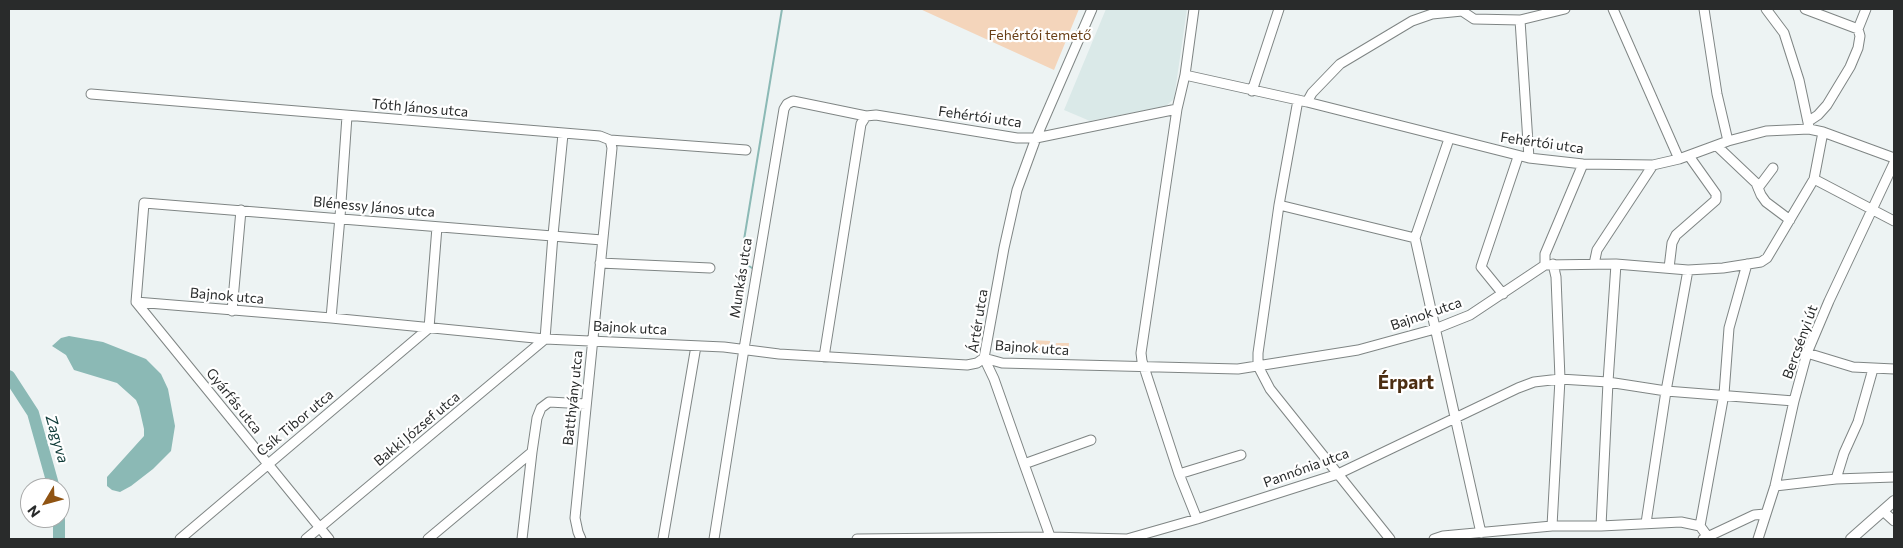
<!DOCTYPE html>
<meta charset="utf-8">
<style>
body{margin:0}
#map{position:relative;width:1903px;height:548px;overflow:hidden;background:#edf3f3;font-family:Commissioner,sans-serif}
canvas{display:block}
.frame{position:absolute;inset:0;border:10px solid #292b2b;pointer-events:none}
.north{position:absolute;left:20px;top:478px;width:50px;height:50px;box-sizing:border-box;background:#fff;border:1px solid #a9aaaa;border-radius:50%;rotate:233deg;font-size:14px;font-weight:700;line-height:20px;text-align:center;color:#292b2b}
.north::after{content:'';display:block;margin:auto;width:18px;height:22px;background:#905413;clip-path:polygon(50% 0,100% 100%,50% 72%,0 100%)}
</style>
<div id="map">
<canvas width="1903" height="548"></canvas>
<div class="frame"></div>
<div class="north">N</div>
</div>
<script>
const ctx = document.querySelector('canvas').getContext('2d');
ctx.lineJoin = 'round';
function paint(path, color) { ctx.fillStyle = color; ctx.fill(path, 'evenodd'); }
const shape = rows => new Path2D(rows.map(r => 'M' + r).join(''));
function trace(path, color, width, dash) { ctx.strokeStyle = color; ctx.lineWidth = width; ctx.lineCap = dash ? 'butt' : 'round'; ctx.setLineDash(dash || []); ctx.stroke(path); }
function label(font, color, halo, rows, align = 'center') {
  ctx.font = font + ' Commissioner,sans-serif'; ctx.lineWidth = 4.5; ctx.setLineDash([]); ctx.textBaseline = 'middle'; ctx.strokeStyle = halo; ctx.fillStyle = color; for (const [text, x, y, turn = 0] of rows) {
    ctx.save(); ctx.translate(x, y); ctx.rotate((+turn || 0) * Math.PI / 180); ctx.textAlign = isNaN(turn) ? turn : align; if (halo) ctx.strokeText(text, 0, 0); ctx.fillText(text, 0, 0); ctx.restore();
  }
}
const built = shape([
 [1106,9,1187,9,1174,99,1166,106,1090,121,1064,110]
]);
const green = shape([
 [920,9,1079,9,1054,70],
 [1031,340,1050,341,1049,354,1030,354],
 [1056,343,1069,343,1068,354,1055,353]
]);
const water = shape([
 [69,336,103,342,146,359,161,374,168,389,175,426,171,451,153,469,131,486,120,492,112,490,107,486,107,477,144,436,144,429,139,407,136,400,117,383,74,370,66,355,52,346,61,338]
]);
const stream = shape([
 [755,270,743,262,741,258,782,9]
]);
const river = shape([
 [9,376,33,413,54,488],
 [59,518,59,539]
]);
const minor = shape([
 [1194,9,1185,75,1177,109,1141,353,1142,361,1179,474,1197,519],
 [1459,9,1474,19,1520,20,1565,9],
 [1613,9,1679,159],
 [1704,9,1717,94,1728,141],
 [1766,9,1784,33,1799,80,1809,127],
 [1805,9,1858,29],
 [1520,20,1529,158],
 [1185,75,1307,102,1529,158,1583,164,1653,165,1679,159,1728,141,1766,131,1809,129,1823,132,1894,158],
 [1252,91,1279,9],
 [91,94,600,136,610,140,746,150],
 [1298,100,1279,205,1258,353,1258,366,1270,389,1390,539],
 [1307,102,1312,93,1340,64,1412,21,1432,14,1462,11,1463,9],
 [1809,121,1818,115,1827,105,1850,67,1858,48,1860,36,1858,29,1866,9],
 [1449,139,1415,238,1481,533],
 [1717,146,1756,183,1761,195,1766,202,1790,220],
 [1814,179,1894,221],
 [1758,188,1773,168],
 [1279,205,1415,238],
 [600,263,710,268],
 [1594,264,1597,250,1653,165],
 [1545,265,1545,254,1583,164],
 [1669,268,1672,243,1676,235,1716,200,1716,194,1689,156],
 [1503,294,1481,267,1518,157],
 [136,302,331,318,545,339,724,347,779,354,967,365,977,363,984,358],
 [136,302,144,203,602,240],
 [136,302,329,539],
 [232,311,241,210],
 [331,318,340,217,347,116],
 [1807,353,1853,367,1894,369],
 [824,357,861,124,866,116],
 [984,358,1002,363,1238,369,1358,350,1435,329,1470,315,1545,265,1616,264,1688,270,1723,268,1761,262,1767,258,1814,179,1823,132],
 [1091,440,1024,464,994,379,984,358,1004,248,1017,190,1036,138,1092,9],
 [1024,464,1051,539],
 [1179,474,1241,455],
 [1836,479,1844,453,1858,422,1873,369],
 [1775,486,1836,479,1894,477],
 [1883,511,1894,521],
 [1646,523,1666,391,1688,270],
 [1552,526,1560,379,1556,277,1553,264],
 [1601,526,1608,382,1616,264],
 [1700,526,1724,394,1729,328,1747,264],
 [180,539,429,328,437,227],
 [306,539,545,339,553,235,563,134],
 [428,539,532,452,537,418,541,408,549,402,586,404],
 [522,539,532,452],
 [581,539,578,532,575,518,612,148,610,140],
 [663,539,696,346],
 [714,539,744,349,784,109,787,104,793,101,866,116,876,115,1017,138,1036,138,1177,109],
 [857,539,1050,537,1127,539,1197,519,1338,474,1518,388,1534,382,1560,379,1608,382,1666,391,1794,401],
 [1434,539,1443,536,1552,526,1601,526,1681,522,1700,526,1708,537],
 [1703,539,1754,515,1765,514],
 [1758,539,1775,486,1794,401,1807,353,1829,301,1894,163]
]);
const tertiary = shape([
 [1851,539,1894,501]
]);
const parkNames = [
 ["Fehértói temető",1040,35]
];
const streetNames = [
 ["Tóth János utca",420,108,5],
 ["Fehértói utca",980,117,8],
 ["Fehértói utca",1542,143,8],
 ["Blénessy János utca",374,207,5],
 ["Munkás utca",741,278,-81],
 ["Bajnok utca",227,296,5],
 ["Bajnok utca",1426,314,-19],
 ["Ártér utca",978,321,-81],
 ["Bajnok utca",630,328,3],
 ["Bercsényi út",1800,342,-70],
 ["Bajnok utca",1032,348,4],
 ["Batthyány utca",573,398,-84],
 ["Gyárfás utca",234,401,51],
 ["Csík Tibor utca",295,423,-40],
 ["Bakki József utca",417,429,-40],
 ["Pannónia utca",1306,468,-20]
];
const waterNames = [
 ["Zagyva",57,439,74]
];
const districtNames = [
 ["Érpart",1406,383]
];
paint(built, '#dae9e8');
paint(green, '#f4d5bb');
paint(water, '#8bb9b5');
trace(stream, '#8bb9b5', 2);
trace(river, '#8bb9b5', 12);
trace(minor, '#7f8584', 11);
trace(tertiary, '#7f8584', 12);
trace(minor, '#fff', 9);
trace(tertiary, '#fff', 10);
label('14px', '#693f17', '#fff', parkNames);
label('14px', '#292b2b', '#fff', streetNames);
label('italic 15px', '#0f3b38', '#fff', waterNames);
label('bold 19px', '#4c2e12', '#fff', districtNames);
</script>
